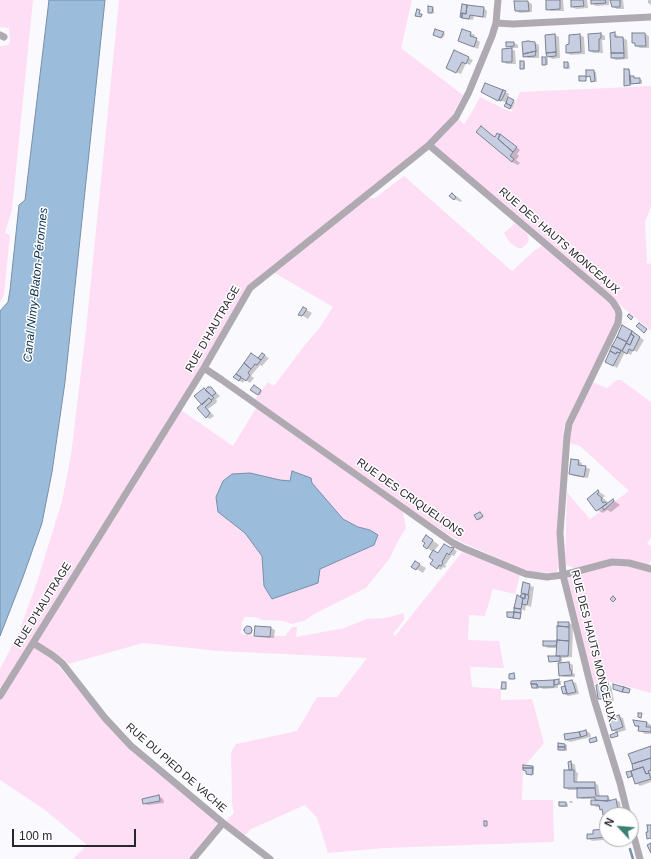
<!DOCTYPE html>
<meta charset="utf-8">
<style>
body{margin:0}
#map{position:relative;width:651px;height:859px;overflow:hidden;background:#fafafe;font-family:Helvetica,sans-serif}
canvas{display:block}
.north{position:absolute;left:599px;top:807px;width:40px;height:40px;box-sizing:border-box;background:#fff;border:1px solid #a9a9ab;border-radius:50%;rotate:296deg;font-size:11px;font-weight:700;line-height:16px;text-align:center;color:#28272e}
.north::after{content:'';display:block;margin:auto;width:14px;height:18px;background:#3c8074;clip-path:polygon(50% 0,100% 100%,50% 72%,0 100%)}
.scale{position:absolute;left:12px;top:829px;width:124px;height:18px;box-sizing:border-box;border:2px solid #28272e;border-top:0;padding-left:5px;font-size:12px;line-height:14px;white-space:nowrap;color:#28272e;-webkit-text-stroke:3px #fff;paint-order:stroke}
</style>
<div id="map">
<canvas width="651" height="859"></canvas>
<div class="north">N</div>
<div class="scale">100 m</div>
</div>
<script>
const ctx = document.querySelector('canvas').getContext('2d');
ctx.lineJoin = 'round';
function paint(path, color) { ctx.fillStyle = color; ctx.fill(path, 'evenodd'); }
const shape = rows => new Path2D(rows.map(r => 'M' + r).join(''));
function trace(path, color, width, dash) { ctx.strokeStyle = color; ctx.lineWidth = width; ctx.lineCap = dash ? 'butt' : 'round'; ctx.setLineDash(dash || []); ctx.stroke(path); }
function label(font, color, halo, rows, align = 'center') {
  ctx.font = font + ' Helvetica,sans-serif'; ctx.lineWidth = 3; ctx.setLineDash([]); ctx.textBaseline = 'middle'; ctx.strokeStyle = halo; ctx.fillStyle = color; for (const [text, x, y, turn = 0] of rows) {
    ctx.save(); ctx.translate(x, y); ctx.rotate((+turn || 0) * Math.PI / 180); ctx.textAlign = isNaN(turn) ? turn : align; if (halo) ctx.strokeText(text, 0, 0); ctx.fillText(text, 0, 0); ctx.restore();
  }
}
const green = shape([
 [0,0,33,0,12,210,5,233,10,235,4,295,0,302,0,46,3,46,8,45,10,41,9,28,0,27],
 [119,0,412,0,401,48,463,95,453,114,464,124,472,112,480,97,511,112,520,92,651,86,651,207,645,222,647,260,646,263,650,264,651,259,651,331,429,145,256,282,178,408,233,446,259,403,255,399,268,382,274,386,304,346,320,327,333,307,273,272,368,198,375,198,404,176,512,271,534,251,543,245,612,305,616,311,615,322,564,428,558,529,559,568,557,571,554,573,532,572,517,567,455,539,407,507,403,513,406,528,398,541,390,558,366,588,316,613,304,621,292,624,283,621,262,620,255,617,245,617,242,622,241,633,244,635,285,636,292,627,297,627,296,637,344,628,367,619,385,618,404,613,404,620,393,634,395,636,463,551,520,575,515,594,493,589,485,616,469,615,468,640,499,641,504,668,470,667,472,687,501,689,501,700,532,699,544,743,523,768,522,800,553,800,554,842,385,848,328,853,317,818,305,805,251,829,244,836,226,821,234,813,232,803,231,752,236,744,297,731,317,697,337,697,367,658,218,651,143,643,68,664,64,658,57,664,112,731,131,751,218,823,188,859,73,859,87,845,45,810,0,780,0,669,19,632,37,582,62,501,71,455,86,330],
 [293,472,311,483,343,519,358,527,370,530,374,545,320,569,264,586,262,556,245,533,218,512,216,497,223,481,290,481],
 [515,223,527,234,529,239,527,244,522,248,518,248,510,243,504,233],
 [617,380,621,380,651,402,651,538,647,543,651,546,651,560,648,566,629,561,577,569,566,565,565,561,567,492,590,519,629,491,580,446,569,443,570,431,592,382,607,388],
 [621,563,651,571,651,693,607,681,593,684,568,583,568,579,569,576]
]);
const water = shape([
 [49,0,105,0,65,382,52,472,42,523,23,577,0,636,0,311,8,302,10,290,19,205,25,200,49,0],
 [292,471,311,478,312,483,343,519,358,527,370,530,378,535,374,545,320,569,318,583,272,599,264,586,262,556,245,533,218,512,216,497,223,481,232,474,250,473,280,480,290,481,292,471]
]);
const shadow = shape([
 [548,0,563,0,564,11,551,11,548,9],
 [572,0,587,0,588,8,576,9,572,7],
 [592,0,609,0,609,5,596,6,592,3],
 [612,0,623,0,624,9,617,9,613,7],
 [648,0,651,0,651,5,648,3],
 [515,2,528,2,532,4,532,12,520,13,516,11],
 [433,8,434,9,434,14,429,12],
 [484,8,487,11,486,18,474,16,473,20,465,19,461,17],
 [436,30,445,34,443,38,434,34],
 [463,30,475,35,474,38,480,42,478,49,459,41],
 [614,33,618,36,619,38,623,38,627,40,628,59,616,60,612,58],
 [601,34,605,36,605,40,602,40,603,53,594,53,590,51],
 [633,34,645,34,649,36,649,48,640,48,636,46,636,44,633,42],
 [555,35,559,37,560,58,552,59,548,56],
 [580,35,584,37,585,54,571,55,567,53,570,45],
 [514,43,518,45,518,48,511,48,507,46],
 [535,43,539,45,539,58,528,58,524,56],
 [511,49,515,51,516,64,507,64,503,62],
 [454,51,473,60,470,65,466,63,461,74,451,70],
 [546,58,548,59,548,65,543,64],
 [524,62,525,63,525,69,521,68],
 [568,63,569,63,570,69,565,68],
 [629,70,630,70,631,77,634,77,636,79,642,80,642,84,633,84,631,83,631,86,625,85],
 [587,71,596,72,597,82,591,81,591,77,587,76,587,77],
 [486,84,509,94,507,98,515,102,512,109,505,106,507,103,486,94],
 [481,128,495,137,505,138,520,150,517,154,519,156,516,160,520,163,518,165,512,162],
 [452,194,458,197,462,201,461,202,454,199],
 [303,308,312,313,308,319,300,314],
 [623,327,644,340,637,352,633,350,631,355,625,352,617,368,606,362],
 [262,354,269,358,262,366,260,365,255,371,251,376,254,378,250,383,245,379,243,383,234,377,258,359],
 [254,386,262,391,260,395,252,389],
 [211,388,220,396,216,399,217,401,216,403,208,409,214,416,210,419,206,417,203,404,206,390],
 [578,461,582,463,582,466,590,469,588,478,574,476,570,474],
 [598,491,604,495,605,496,603,498,609,503,613,500,620,505,611,512,607,510,603,513,597,510,588,499],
 [480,513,484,517,479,520,478,519],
 [432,540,439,545,434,551,438,554,452,548,457,551,454,556,452,555,445,565,446,566,445,568,443,567,441,570,437,568,433,552,424,546],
 [415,562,426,568,423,573,412,566],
 [524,584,534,587,531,607,526,605,525,611,517,606,516,608,521,610,519,619,509,617,508,616,508,613,514,613,517,597,521,597],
 [559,623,569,623,573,625,572,657,562,658,562,663,569,663,573,665,573,673,575,674,575,677,564,677,560,675,559,662,550,661,557,657,557,648,548,648,544,645,544,642,558,642],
 [256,627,271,628,275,630,274,638,259,637,255,635],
 '245.5 631a3.5 3.5 0 1 1 7 0a3.5 3.5 0 1 1-7 0Z',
 [559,681,561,681,561,685,558,685,558,688,543,689,539,687,539,689,533,688,532,682],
 [572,681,576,683,579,694,568,696,564,694],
 [607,684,611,686,614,701,603,700,599,698],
 [619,716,623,718,626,730,617,733,613,730],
 [646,722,651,725,651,734,645,734,639,730,639,728,635,726],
 [586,731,590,733,591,737,570,742,566,740,566,735],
 [596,738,598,741,593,743,591,743],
 [559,744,567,745,567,751,559,750],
 [651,747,651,782,640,786,636,783,634,777,629,777,628,773,635,770,629,754],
 [571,762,575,765,576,772,578,773,577,783,594,783,598,785,600,797,608,797,612,801,616,800,620,802,622,815,607,816,604,814,603,811,601,809,600,807,596,807,592,804,598,801,598,799,582,799,578,797,578,790,569,790,565,788],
 [533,767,534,768,534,775,529,774],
 [159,796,163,799,164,803,148,805,144,803],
 [569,801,572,801,573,803,570,803],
 [560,803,566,803,568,804,568,807,561,807,560,806],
 [607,830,607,839,614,839,592,841,588,838]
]);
const stream = shape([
 [630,849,633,859]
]);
const building = shape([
 [546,0,560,0,560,9,546,10,546,0],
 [571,0,583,0,584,6,571,7,571,0],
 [591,0,605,0,606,3,591,4,591,0],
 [610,0,620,0,620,7,612,7,610,0],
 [514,1,528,1,529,11,515,11,514,1],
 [462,4,467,5,466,14,462,13,462,18,460,17,462,4],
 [467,5,484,7,483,17,470,15,469,19,462,18,462,13,466,14,467,5],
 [428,6,433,7,432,13,428,13,428,6],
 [417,9,420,10,419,14,422,14,421,17,415,16,417,9],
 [435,29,444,32,441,38,433,35,435,29],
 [462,29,471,32,470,36,477,38,474,47,458,41,462,29],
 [615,32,615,37,623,37,624,53,611,53,610,33,615,32],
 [601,33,601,38,599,39,599,51,589,51,588,34,601,33],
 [632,33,645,33,646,46,635,46,635,43,632,43,632,33],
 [555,34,556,52,546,53,545,35,555,34],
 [580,34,581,52,566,53,566,45,569,44,569,35,580,34],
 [528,41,535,42,536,51,523,54,522,42,528,41],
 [506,42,514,42,514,46,506,47,506,42],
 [512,48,512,62,502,62,502,49,512,48],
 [454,50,469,57,466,64,462,62,456,73,446,68,454,50],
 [536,51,535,56,523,57,523,54,536,51],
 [556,52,556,56,547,57,546,53,556,52],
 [611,53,624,53,624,58,611,58,611,53],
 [542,57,546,57,546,65,542,65,542,57],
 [520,61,524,61,524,69,520,69,520,61],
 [564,62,568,62,568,68,564,68,564,62],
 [624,69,629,69,630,85,624,86,624,69],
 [586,70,594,70,595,81,591,82,590,76,586,77,586,70],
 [579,76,586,76,586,81,579,81,579,76],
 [630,76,634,76,634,78,640,78,640,83,631,84,630,76],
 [485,83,503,90,498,101,481,92,485,83],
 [503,90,506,91,501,101,499,100,503,90],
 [508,97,514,100,511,106,506,103,508,97],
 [506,103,511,106,510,109,504,106,506,103],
 [481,126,493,136,495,137,497,133,500,135,498,139,513,152,510,156,514,159,512,162,476,132,481,126],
 [500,134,517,147,513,152,498,139,500,134],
 [452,193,456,197,454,200,449,196,452,193],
 [303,307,307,309,302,316,298,315,303,307],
 [629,314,633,317,631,320,627,316,629,314],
 [639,323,647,329,644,333,636,326,639,323],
 [622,325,632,331,627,342,617,337,622,325],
 [632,331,640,337,633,351,629,349,627,354,622,351,626,343,630,345,634,336,631,334,632,331],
 [631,334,634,336,630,345,626,343,631,334],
 [617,337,627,342,622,351,612,346,617,337],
 [612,346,621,350,620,353,617,352,616,354,610,351,612,346],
 [610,351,616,354,617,352,620,353,613,366,605,362,610,351],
 [251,353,261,360,257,365,255,364,251,369,244,363,251,353],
 [262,353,265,355,261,360,258,358,262,353],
 [244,363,251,369,248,373,250,375,246,381,236,374,244,363],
 [236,374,241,377,239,381,233,377,236,374],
 [254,385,261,390,258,395,250,390,254,385],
 [208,387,211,387,216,393,212,396,205,390,208,387],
 [204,388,214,398,211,400,209,398,202,405,194,396,204,388],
 [209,398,212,401,205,407,210,413,206,418,197,408,209,398],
 [571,459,579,460,578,465,586,466,584,477,569,474,571,459],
 [598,490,599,492,597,494,602,498,601,500,603,503,605,502,607,504,596,511,587,499,598,490],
 [613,499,614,501,604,510,602,507,613,499],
 [480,512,483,516,477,520,474,515,480,512],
 [426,535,433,540,427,549,423,546,425,543,422,541,426,535],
 [444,544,451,548,452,547,454,548,449,555,447,553,442,562,443,563,441,566,439,565,437,569,430,564,433,560,429,557,433,550,438,553,444,544],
 [415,561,420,564,416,570,411,567,415,561],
 [523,582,530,584,528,595,521,593,523,582],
 '520.5 596a2.5 2.5 0 1 1 5 0a2.5 2.5 0 1 1-5 0Z',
 [525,594,529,595,527,605,522,604,523,598,525,599,525,594],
 [517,595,523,598,521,609,514,608,517,595],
 [613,596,616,599,613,602,610,599,613,596],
 [514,608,521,609,521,613,514,612,514,608],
 [507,612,514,612,513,618,507,617,507,612],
 [514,612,521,613,520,619,513,618,514,612],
 [558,622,569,622,569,627,558,626,558,622],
 '244 630a4 4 0 1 1 8 0a4 4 0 1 1-8 0Z',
 [255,626,271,627,270,637,254,636,255,626],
 [557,626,569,627,569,641,557,640,557,626],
 [557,640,569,641,568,656,556,656,557,640],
 [543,641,557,641,556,646,543,646,543,641],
 [548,656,560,656,560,661,549,662,548,656],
 [569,662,570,670,571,670,572,675,559,676,558,663,569,662],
 [514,673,515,679,509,679,509,674,514,673],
 [559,679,559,684,554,685,554,680,559,679],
 [554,680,554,687,538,687,537,684,531,684,531,681,554,680],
 [572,680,576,692,567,694,564,682,572,680],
 [502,682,506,682,506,689,501,689,502,682],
 [608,683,611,699,598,699,596,685,608,683],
 [531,684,537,684,537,688,532,688,531,684],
 [613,684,624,687,622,692,613,689,613,684],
 [565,686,567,693,563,694,561,687,565,686],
 [624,687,630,689,629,693,622,692,624,687],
 [638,713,642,713,641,718,638,717,638,713],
 [619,715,623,727,612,731,608,718,619,715],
 [633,720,647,722,646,727,651,727,651,732,638,731,639,726,635,726,633,720],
 [586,730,587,735,581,737,579,732,586,730],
 [579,732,581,737,565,740,564,734,579,732],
 [617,732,618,736,611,738,610,735,617,732],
 [596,737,597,741,590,743,589,739,596,737],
 [558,743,565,744,565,747,558,747,558,743],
 [651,746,651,758,632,764,628,754,651,746],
 [558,747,565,747,565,750,558,750,558,747],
 [651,758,651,770,648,771,649,773,646,774,643,767,633,770,632,764,651,758],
 [571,761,572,770,569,770,568,762,571,761],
 [523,765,533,766,533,768,523,768,523,765],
 [643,767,646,774,649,773,651,779,635,784,631,771,643,767],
 [523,768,533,768,532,775,526,774,526,771,523,770,523,768],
 [564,770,574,770,574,782,595,782,595,788,564,788,564,770],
 [631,771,632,776,628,778,626,772,631,771],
 [577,788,595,788,596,796,608,796,608,801,595,800,595,797,577,798,577,788],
 [159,795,160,801,143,804,142,799,159,795],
 [616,799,619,815,603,815,602,809,600,810,599,805,591,805,591,800,608,801,616,799],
 [559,802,566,802,566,806,559,806,559,802],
 [484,821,487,821,487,826,484,826,484,821],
 [647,825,651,825,651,838,647,839,646,832,648,832,647,825],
 [607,829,607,837,587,839,587,834,593,834,593,830,607,829],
 [651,843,651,853,647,845,651,843]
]);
const minor = shape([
 [496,23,513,24,651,17],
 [0,35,4,37],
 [429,145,608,297,613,302,618,310,619,314,618,323,569,424,567,436,560,533,563,575,594,699,620,783,628,815],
 [204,368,222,380,453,543,463,548,526,574,547,577,563,575,612,562,629,563,651,569],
 [33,643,52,655,62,663,105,718,131,746,223,823,270,859],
 [0,696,204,368,250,288,413,158,429,145,456,117,469,92,492,36,496,23,498,0],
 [631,826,640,859],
 [193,859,223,823]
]);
const streetNames = [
 ["RUE DES HAUTS MONCEAUX",559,241,41],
 ["RUE D'HAUTRAGE",213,329,-60],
 ["RUE DES CRIQUELIONS",410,498,35],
 ["RUE D'HAUTRAGE",43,605,-58],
 ["RUE DES HAUTS MONCEAUX",593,646,76],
 ["RUE DU PIED DE VACHE",176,768,41]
];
const waterNames = [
 ["Canal Nimy-Blaton-Péronnes",36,285,-84]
];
paint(green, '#fedef5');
paint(water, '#9bbcdb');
trace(water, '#788fa7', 1);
paint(shadow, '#0003');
trace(stream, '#788fa7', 2.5);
paint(building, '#c7cee1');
trace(building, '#7b8192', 1);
trace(minor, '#afaab1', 7);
label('11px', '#28272e', '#fff', streetNames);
label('italic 12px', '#0a304f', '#fff', waterNames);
</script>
